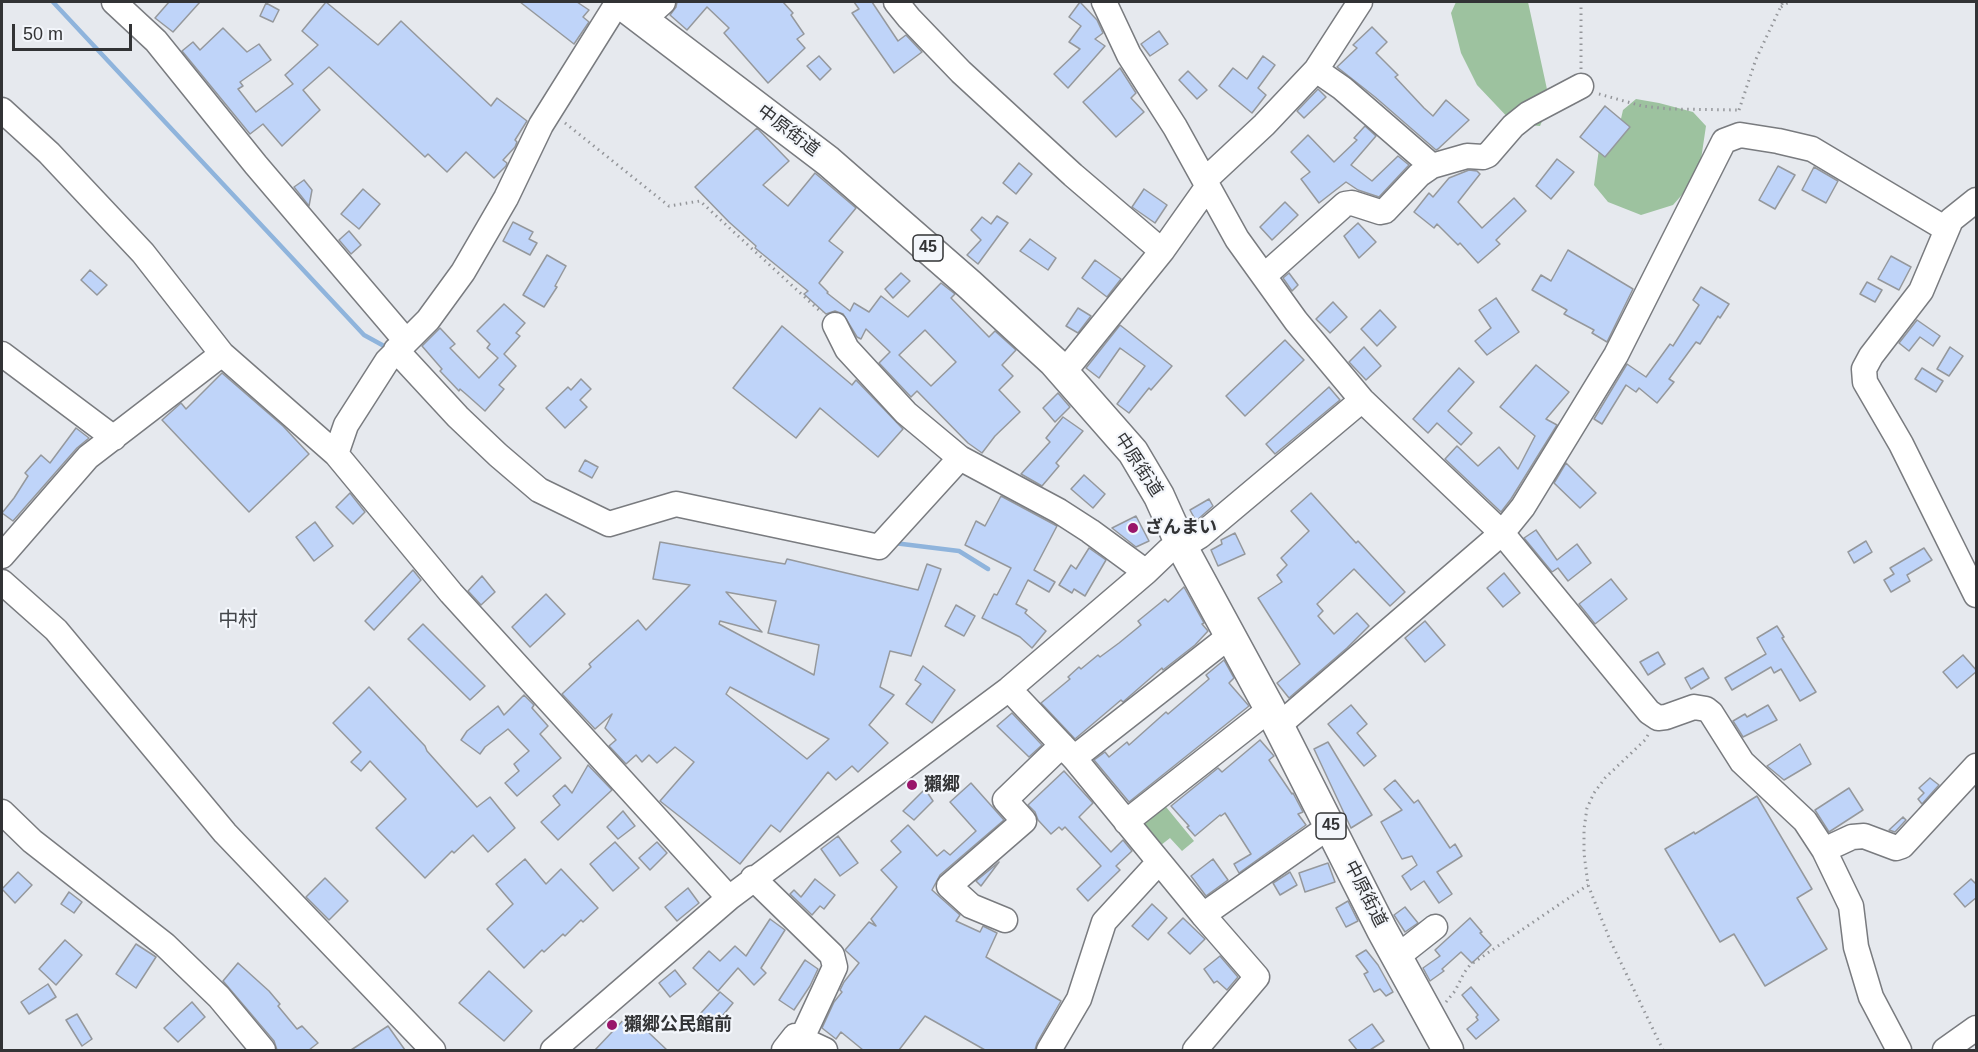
<!DOCTYPE html>
<meta charset="utf-8">
<style>
body{margin:0}
#map{position:relative;width:1978px;height:1052px;overflow:hidden;background:#e6e9ee;font-family:Arial,sans-serif}
canvas{display:block}
.frame{position:absolute;inset:0;border:3px solid #323335;pointer-events:none}
.scale{position:absolute;left:12px;top:24px;width:120px;height:27px;box-sizing:border-box;border:3px solid #323335;border-top:0;padding-left:8px;font-size:18px;line-height:21px;white-space:nowrap;color:#323335;-webkit-text-stroke:4px #f3f6fb;paint-order:stroke}
</style>
<div id="map">
<canvas width="1978" height="1052"></canvas>
<div class="frame"></div>
<div class="scale">50 m</div>
</div>
<script>
const ctx = document.querySelector('canvas').getContext('2d');
ctx.lineJoin = 'round';
function paint(path, color) { ctx.fillStyle = color; ctx.fill(path, 'evenodd'); }
const shape = rows => new Path2D(rows.map(r => 'M' + r).join(''));
function trace(path, color, width, dash) { ctx.strokeStyle = color; ctx.lineWidth = width; ctx.lineCap = dash ? 'butt' : 'round'; ctx.setLineDash(dash || []); ctx.stroke(path); }
function label(font, color, halo, rows, align = 'center') {
  ctx.font = font + ' Arial,"Noto Sans JP",sans-serif'; ctx.lineWidth = 4.5; ctx.setLineDash([]); ctx.textBaseline = 'middle'; ctx.strokeStyle = halo; ctx.fillStyle = color; for (const [text, x, y, turn = 0] of rows) {
    ctx.save(); ctx.translate(x, y); ctx.rotate((+turn || 0) * Math.PI / 180); ctx.textAlign = isNaN(turn) ? turn : align; if (halo) ctx.strokeText(text, 0, 0); ctx.fillText(text, 0, 0); ctx.restore();
  }
}
const green = shape([
 [1456,2,1528,2,1550,103,1540,126,1514,124,1477,85,1461,53,1451,13],
 [1636,99,1659,103,1693,112,1706,126,1700,166,1688,188,1673,205,1641,215,1608,202,1594,185,1599,149,1618,132,1623,110],
 [1162,802,1194,841,1182,851,1170,838,1156,849,1140,820]
]);
const stream = shape([
 [53,2,364,335,384,346],
 [894,543,959,551,988,569]
]);
const building = shape([
 [169,2,200,2,173,32,155,18,169,2],
 [326,2,378,45,401,21,491,106,497,98,527,121,515,140,517,142,515,147,503,160,507,163,506,166,494,178,466,152,447,172,428,154,425,157,329,67,303,90,320,110,282,146,263,124,250,134,182,51,193,42,200,50,223,28,247,52,259,44,271,60,240,82,243,86,238,89,256,112,293,84,285,75,318,45,302,31,326,2],
 [520,2,577,2,589,10,583,17,589,22,574,44,520,2],
 [677,2,783,2,793,13,791,15,804,34,797,39,805,48,768,83,724,33,729,28,707,7,687,30,670,15,676,7,677,2],
 [854,2,872,2,898,41,906,35,922,52,894,73,852,13,859,9,854,2],
 [1080,2,1097,20,1103,33,1095,39,1105,46,1068,88,1054,74,1080,49,1069,42,1081,26,1069,17,1080,2],
 [266,3,279,10,273,22,260,16,266,3],
 [1372,27,1387,42,1376,53,1398,75,1395,77,1424,108,1433,116,1446,100,1469,120,1438,149,1436,150,1375,97,1337,67,1357,48,1353,45,1372,27],
 [1159,31,1168,44,1150,56,1141,44,1159,31],
 [819,56,831,69,820,80,807,66,819,56],
 [1263,56,1275,65,1258,88,1266,95,1252,113,1219,86,1233,68,1247,79,1263,56],
 [1120,68,1136,93,1131,98,1144,112,1116,137,1083,102,1120,68],
 [1188,71,1207,90,1197,99,1179,80,1188,71],
 [1318,89,1326,97,1304,118,1297,111,1318,89],
 [1605,106,1630,127,1605,157,1580,137,1605,106],
 [1365,126,1376,136,1351,165,1372,181,1398,156,1409,165,1379,197,1358,190,1346,182,1319,203,1301,179,1310,172,1291,152,1308,135,1334,162,1357,140,1354,138,1365,126],
 [757,128,789,161,763,185,788,206,815,173,856,208,829,241,843,252,819,283,828,292,827,293,850,311,854,303,869,312,881,296,908,317,941,283,955,294,951,298,989,337,995,331,1016,350,1002,365,1013,376,999,390,1020,412,995,436,982,453,968,443,917,391,911,397,879,363,890,352,866,329,861,339,857,337,843,314,835,311,826,314,804,294,808,291,755,248,756,246,729,222,695,187,757,128],
 [925,330,956,362,931,386,899,355,925,330],
 [1557,159,1574,172,1551,199,1536,186,1557,159],
 [1019,163,1032,174,1016,194,1003,183,1019,163],
 [1778,166,1795,175,1775,209,1759,200,1778,166],
 [1814,167,1838,181,1826,203,1802,190,1814,167],
 [1469,170,1477,171,1480,174,1458,202,1482,228,1514,198,1526,211,1496,240,1500,244,1478,263,1460,243,1458,245,1437,224,1434,228,1414,212,1429,193,1433,197,1449,178,1469,170],
 [304,180,312,190,309,206,294,187,304,180],
 [363,189,380,204,359,229,341,214,363,189],
 [1144,189,1167,205,1155,223,1132,207,1144,189],
 [1285,202,1298,215,1272,240,1260,227,1285,202],
 [997,216,1008,223,978,264,967,255,981,240,971,230,982,217,991,224,997,216],
 [513,222,533,232,529,239,537,243,530,255,503,241,513,222],
 [1358,223,1376,242,1359,258,1344,236,1358,223],
 [349,231,361,245,351,254,339,240,349,231],
 [1030,239,1056,258,1048,270,1020,251,1030,239],
 [1568,250,1633,289,1607,342,1592,333,1594,330,1564,314,1567,310,1532,290,1541,275,1551,281,1568,250],
 [547,255,566,266,555,286,557,287,544,307,523,295,547,255],
 [1891,256,1911,267,1899,290,1878,279,1891,256],
 [1095,260,1121,279,1107,297,1082,278,1095,260],
 [90,270,107,285,97,295,81,280,90,270],
 [901,273,910,281,893,298,885,289,901,273],
 [1289,273,1298,285,1292,291,1283,278,1289,273],
 [1867,282,1882,290,1875,302,1860,294,1867,282],
 [1701,287,1729,304,1720,318,1718,316,1700,344,1696,342,1669,379,1674,382,1657,403,1639,388,1636,392,1626,385,1602,424,1594,419,1627,364,1646,377,1670,344,1673,346,1699,305,1693,300,1701,287],
 [1496,298,1519,332,1487,355,1475,341,1491,328,1479,310,1496,298],
 [1333,302,1347,317,1330,333,1316,319,1333,302],
 [504,304,525,323,516,333,520,336,504,354,516,366,499,385,504,389,485,411,467,395,460,389,459,391,440,371,442,369,422,346,440,328,455,344,450,348,479,378,498,358,487,348,490,344,477,331,504,304],
 [1078,308,1091,316,1078,333,1066,326,1078,308],
 [1380,310,1396,327,1377,346,1361,329,1380,310],
 [1917,320,1940,336,1933,346,1920,337,1909,351,1899,343,1917,320],
 [1120,325,1172,366,1151,390,1149,388,1129,413,1117,404,1145,366,1120,348,1099,378,1086,368,1120,325],
 [782,326,852,385,856,380,903,429,878,457,820,408,796,438,733,388,782,326],
 [1285,340,1304,360,1245,416,1226,396,1285,340],
 [1364,347,1381,366,1366,380,1349,362,1364,347],
 [1950,347,1963,356,1949,376,1937,369,1950,347],
 [1536,365,1569,392,1546,419,1557,425,1511,499,1501,512,1445,459,1457,446,1478,466,1499,447,1518,469,1535,436,1500,407,1536,365],
 [1459,368,1474,382,1448,411,1472,433,1461,445,1437,423,1428,433,1413,419,1459,368],
 [1922,368,1943,381,1936,392,1915,379,1922,368],
 [222,373,283,426,309,454,249,512,162,420,181,403,186,409,222,373],
 [581,379,591,389,580,400,587,407,565,428,546,408,568,387,571,390,581,379],
 [1329,387,1340,400,1275,454,1266,444,1329,387],
 [1058,393,1070,407,1055,422,1043,408,1058,393],
 [1063,417,1083,431,1056,463,1059,466,1042,486,1021,474,1050,442,1046,438,1063,417],
 [76,428,89,438,77,448,13,521,2,513,14,498,28,476,25,473,41,455,50,463,76,428],
 [585,460,598,467,592,478,579,471,585,460],
 [1566,463,1596,493,1580,508,1554,483,1566,463],
 [1084,475,1105,494,1093,508,1071,489,1084,475],
 [350,493,365,512,353,524,336,507,350,493],
 [1311,493,1356,543,1358,541,1405,592,1390,606,1354,569,1317,604,1323,611,1318,616,1334,634,1357,613,1369,626,1347,648,1289,698,1277,683,1300,664,1258,598,1282,582,1277,575,1287,565,1281,558,1309,531,1291,511,1311,493],
 [1001,496,1057,526,1034,570,1055,582,1049,592,1028,580,1016,604,1027,610,1025,613,1046,631,1032,648,1020,637,982,618,994,594,997,595,1011,568,965,545,976,521,985,526,1001,496],
 [1209,499,1213,506,1196,521,1190,510,1209,499],
 [1136,516,1149,541,1136,547,1112,528,1136,516],
 [315,522,333,546,314,561,296,537,315,522],
 [1536,530,1557,560,1577,544,1591,563,1568,581,1558,568,1552,572,1524,538,1536,530],
 [1235,533,1245,554,1218,566,1211,550,1222,544,1221,540,1235,533],
 [1866,541,1872,552,1854,563,1848,552,1866,541],
 [660,542,785,564,787,559,918,590,927,564,941,569,911,656,890,651,880,687,894,695,869,725,888,743,858,772,852,766,836,780,828,772,780,832,771,825,740,864,660,801,694,762,675,747,657,763,649,755,642,762,636,755,626,764,609,746,616,740,605,728,612,714,595,729,562,694,591,667,589,664,638,620,646,630,690,585,653,579,660,542],
 [726,592,776,601,768,633,819,645,814,675,719,624,720,621,762,632,726,592],
 [730,687,829,739,807,759,726,694,730,687],
 [1089,548,1106,560,1085,596,1074,589,1072,593,1059,585,1071,565,1076,569,1089,548],
 [1924,548,1932,560,1907,575,1910,581,1891,592,1884,580,1894,574,1890,568,1924,548],
 [413,570,421,580,374,630,365,621,413,570],
 [1504,573,1520,593,1503,607,1487,588,1504,573],
 [482,576,495,592,481,605,468,591,482,576],
 [1611,579,1627,599,1595,624,1579,604,1611,579],
 [1184,587,1204,623,1202,624,1208,631,1195,645,1163,670,1162,668,1123,702,1121,700,1075,739,1041,703,1070,679,1068,677,1079,667,1081,669,1098,655,1100,657,1119,643,1141,625,1138,621,1165,599,1168,602,1184,587],
 [546,594,565,614,530,647,512,627,546,594],
 [956,605,975,616,964,636,945,626,956,605],
 [1425,621,1445,645,1425,662,1405,638,1425,621],
 [423,624,485,686,470,700,408,639,423,624],
 [1777,626,1784,637,1782,638,1816,692,1800,701,1781,669,1774,673,1771,667,1732,690,1725,678,1766,654,1757,638,1777,626],
 [1658,652,1665,664,1648,675,1640,662,1658,652],
 [1963,655,1977,671,1957,688,1943,672,1963,655],
 [1224,660,1234,678,1229,683,1249,706,1129,802,1094,760,1105,752,1109,757,1127,742,1129,745,1166,712,1168,714,1209,679,1206,675,1224,660],
 [923,666,955,690,932,723,906,704,921,684,915,680,923,666],
 [1703,668,1709,678,1691,689,1685,678,1703,668],
 [369,687,425,746,427,751,477,807,490,797,515,828,488,852,473,835,454,853,452,851,425,878,376,828,406,799,370,761,361,771,351,762,361,752,333,723,369,687],
 [524,695,534,705,532,708,548,726,540,734,561,758,517,796,505,783,519,771,514,764,529,751,508,729,485,747,480,754,461,740,467,731,498,706,504,715,524,695],
 [1351,705,1367,724,1357,733,1376,756,1364,766,1328,724,1351,705],
 [1768,705,1777,720,1743,737,1733,721,1745,714,1747,717,1768,705],
 [1012,713,1042,745,1029,757,997,726,1012,713],
 [1260,740,1274,756,1269,760,1292,794,1293,793,1303,812,1298,814,1306,825,1239,873,1234,864,1251,854,1225,813,1221,816,1220,815,1195,836,1187,827,1189,826,1171,806,1218,768,1222,772,1260,740],
 [1328,742,1372,815,1351,828,1314,749,1328,742],
 [1800,744,1811,764,1784,780,1767,766,1800,744],
 [588,765,612,790,558,840,541,822,560,805,553,796,565,785,572,793,588,765],
 [1064,771,1093,803,1079,817,1111,852,1123,840,1132,851,1116,866,1120,870,1088,901,1077,889,1101,866,1065,827,1062,830,1059,827,1051,834,1038,820,1035,812,1028,805,1064,771],
 [1930,778,1939,785,1922,804,1918,799,1924,793,1919,788,1930,778],
 [1395,780,1414,803,1418,800,1450,848,1455,844,1462,856,1437,872,1452,894,1439,903,1424,881,1411,890,1402,876,1417,865,1412,856,1402,859,1381,822,1402,810,1384,789,1395,780],
 [971,783,1004,820,940,875,932,890,960,915,956,921,980,932,983,926,997,933,986,957,1061,1001,1037,1043,1035,1050,985,1050,925,1016,899,1050,863,1050,841,1032,836,1039,822,1028,834,1002,842,992,840,990,844,982,859,963,845,950,869,922,876,926,871,919,897,887,881,870,901,852,891,841,908,825,937,856,944,850,950,855,976,831,950,802,971,783],
 [1849,788,1863,810,1829,832,1815,810,1849,788],
 [925,789,933,801,914,820,903,811,925,789],
 [1757,796,1812,889,1797,898,1827,949,1765,986,1734,934,1720,942,1665,849,1694,832,1695,834,1757,796],
 [623,811,635,826,618,839,607,827,623,811],
 [1903,817,1906,820,1895,832,1889,830,1903,817],
 [838,836,858,863,840,876,821,849,838,836],
 [615,842,639,868,613,891,590,864,615,842],
 [657,842,667,853,650,870,639,858,657,842],
 [525,859,546,884,561,869,598,908,583,922,581,920,565,936,563,934,544,952,542,950,524,968,487,929,513,904,496,884,525,859],
 [1213,859,1228,880,1206,896,1191,876,1213,859],
 [999,862,981,886,976,881,999,862],
 [1328,863,1335,882,1305,892,1299,873,1328,863],
 [18,872,32,885,15,903,2,889,18,872],
 [1290,872,1297,885,1280,895,1273,883,1290,872],
 [325,878,348,901,329,920,306,897,325,878],
 [815,879,835,895,824,909,820,906,812,915,790,894,794,890,801,897,815,879],
 [1971,879,1977,885,1977,897,1965,907,1954,894,1971,879],
 [688,888,699,903,677,921,665,907,688,888],
 [69,892,82,902,74,913,61,904,69,892],
 [1348,901,1358,921,1346,927,1336,908,1348,901],
 [1152,904,1167,918,1148,940,1132,926,1152,904],
 [1405,907,1418,923,1405,932,1394,915,1405,907],
 [1183,918,1205,939,1190,954,1168,933,1183,918],
 [1470,918,1482,932,1480,933,1491,945,1472,963,1461,952,1442,969,1444,971,1430,981,1423,968,1440,956,1435,950,1470,918],
 [770,919,785,930,761,968,766,973,754,985,738,968,718,991,693,968,709,951,720,961,735,946,746,956,770,919],
 [65,940,82,955,56,985,39,969,65,940],
 [136,944,156,957,136,988,116,974,136,944],
 [1366,950,1378,965,1393,992,1386,996,1380,989,1374,992,1364,974,1368,972,1356,956,1366,950],
 [1220,956,1238,977,1227,990,1217,981,1214,983,1204,969,1220,956],
 [805,960,818,969,810,986,794,1010,779,1000,805,960],
 [238,963,269,991,280,1004,278,1006,297,1029,302,1026,318,1043,309,1050,277,1050,274,1041,223,981,238,963],
 [675,970,686,984,670,997,659,983,675,970],
 [489,971,532,1011,504,1041,459,1003,489,971],
 [48,984,56,997,29,1014,21,1002,48,984],
 [1471,987,1499,1020,1476,1039,1467,1029,1478,1020,1476,1017,1478,1015,1462,995,1471,987],
 [720,992,733,1003,714,1026,700,1014,720,992],
 [192,1002,205,1017,178,1042,164,1028,192,1002],
 [77,1014,92,1039,82,1046,66,1020,77,1014],
 [629,1014,667,1050,595,1050,629,1014],
 [1372,1024,1384,1041,1370,1050,1357,1050,1349,1040,1372,1024],
 [388,1026,405,1050,351,1050,388,1026]
]);
const path = shape([
 [1781,7,1789,2],
 [1581,69,1581,2],
 [1599,94,1642,106,1669,109,1739,110],
 [1739,110,1756,59,1783,2],
 [565,123,669,206,700,201,822,313],
 [1648,735,1645,740,1605,778,1594,793,1587,808,1584,829,1584,853,1588,885,1610,940,1663,1050],
 [1446,1002,1455,991,1464,973,1470,965,1588,885]
]);
const minor = shape([
 [114,2,156,41,256,165,406,341],
 [896,2,909,18,961,72,1073,175,1162,251],
 [1104,2,1129,55,1175,127,1237,239,1296,321,1362,400,1502,533,1649,712,1658,718,1666,717,1694,707,1706,709,1711,713,1742,762,1805,821,1824,850,1851,906,1856,947,1871,997,1899,1050],
 [643,20,663,2],
 [1316,70,1342,88,1432,166],
 [2,110,49,153,143,253,222,354,336,454,451,593,729,898],
 [1205,180,1264,125,1316,70,1360,2],
 [1976,200,1951,220,1921,291,1871,356,1864,369,1865,382,1901,444,1976,595],
 [1264,276,1345,204,1352,203,1380,212,1385,211,1419,175,1432,166,1467,156,1483,157,1488,155,1513,126,1528,114,1581,86],
 [835,325,847,349,906,413,960,458,1059,511,1090,531,1146,572],
 [396,350,458,417,498,455,539,490,609,524,676,504,879,547,960,458],
 [2,354,114,438],
 [1063,370,1073,361,1162,251,1208,186],
 [336,454,346,425,387,361,428,320,463,272,506,198,541,125,618,2],
 [2,556,88,457,222,354],
 [2,582,56,630,225,833,433,1050],
 [1009,689,1074,758,1203,915,1257,977,1195,1050],
 [1277,724,1285,720,1502,533,1523,507,1616,355,1724,141,1740,135,1778,141,1812,149,1946,229],
 [1074,758,1231,635],
 [2,812,32,841,165,945,219,997,263,1050],
 [1126,822,1270,709],
 [1824,850,1852,837,1864,836,1896,848,1902,846,1976,766],
 [753,878,832,955,835,967,802,1038],
 [1203,915,1330,826],
 [1005,920,971,906,949,886,1024,821,1005,800,1062,745],
 [1397,957,1435,927],
 [553,1050,729,898,1009,689,1146,572,1169,550,1182,547,1200,536,1362,400],
 [784,1050,795,1036,825,1050],
 [1049,1050,1079,999,1104,922,1159,862],
 [1945,1050,1976,1028]
]);
const major = shape([
 [619,2,828,161,969,284,1054,362,1133,452,1159,496,1182,547,1270,709,1382,930,1448,1050]
]);
const markers = [
 [1133,528,6,"#99156a"],
 [912,785,6,"#99156a"],
 [612,1025,6,"#99156a"]
];
const shields = [
 [928,248,30],
 [1331,826,30]
];
const shieldNames = [
 ["45",928,248],
 ["45",1331,826]
];
const streetNames = [
 ["中原街道",788,131,37],
 ["中原街道",1138,465,57],
 ["中原街道",1365,894,63]
];
const poiNames = [
 ["ざんまい",1145,528],
 ["獺郷",924,785],
 ["獺郷公民館前",624,1025]
];
const neighbourhoodNames = [
 ["中村",238,620]
];
paint(green, '#9dc29f');
trace(stream, '#8fb4dc', 4.5);
paint(building, '#bfd4f9');
trace(building, '#95989c', 1.5);
trace(minor, '#797b7f', 27);
trace(major, '#797b7f', 33);
trace(path, '#94969a', 3, [1.5, 4.5]);
trace(minor, '#fff', 24);
trace(major, '#fff', 30);
for (const [x, y, r, color] of markers) { const dot = new Path2D(); dot.arc(x, y, r, 0, 2 * Math.PI); ctx.fillStyle = color; ctx.fill(dot); trace(dot, '#f3f6fb', 2); }
for (const [x, y, w] of shields) { const box = new Path2D(); box.roundRect(x - w / 2, y - 13, w, 26, 4.5); ctx.fillStyle = '#f3f6fb'; ctx.fill(box); trace(box, '#323335', 1.5); }
label('bold 16px', '#323335', null, shieldNames);
label('18px', '#323335', '#f3f6fb', streetNames);
label('bold 18px', '#323335', '#f3f6fb', poiNames, 'left');
label('20px', '#43464a', '#f3f6fb', neighbourhoodNames);
</script>
